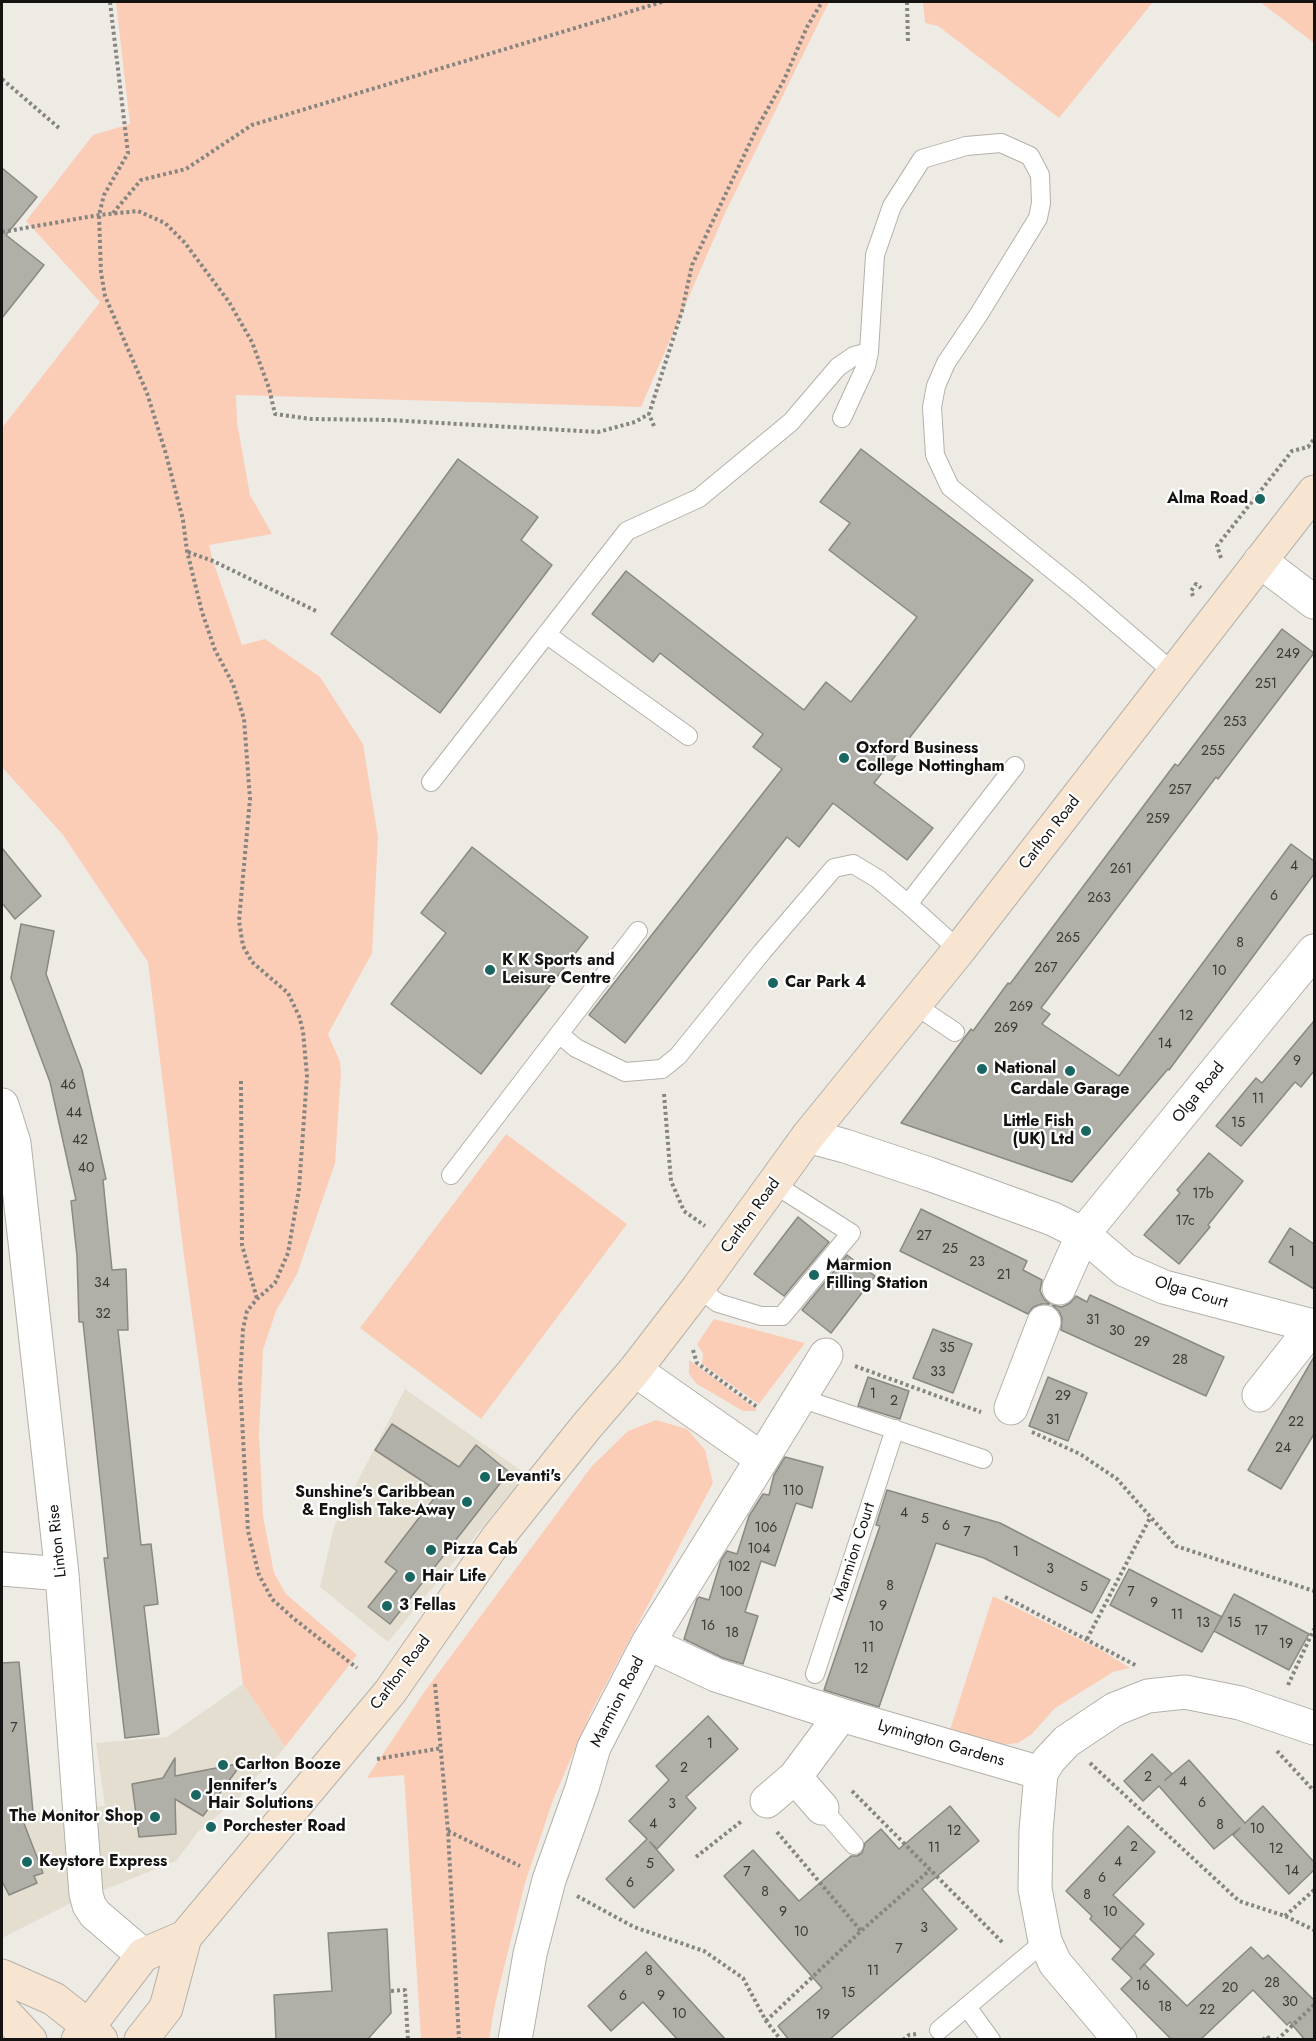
<!DOCTYPE html>
<style>
body{margin:0}
#map{position:relative;width:1316px;height:2041px;overflow:hidden;background:#eeebe4;font-family:Jost,sans-serif}
canvas{display:block}
.frame{position:absolute;inset:0;border:3px solid #141311;pointer-events:none}
</style>
<div id="map">
<canvas width="1316" height="2041"></canvas>
<div class="frame"></div>
</div>
<script>
const ctx = document.querySelector('canvas').getContext('2d');
ctx.lineJoin = 'round';
function paint(path, color) { ctx.fillStyle = color; ctx.fill(path, 'evenodd'); }
const shape = rows => new Path2D(rows.map(r => 'M' + r).join(''));
function trace(path, color, width, dash) { ctx.strokeStyle = color; ctx.lineWidth = width; ctx.lineCap = dash ? 'butt' : 'round'; ctx.setLineDash(dash || []); ctx.stroke(path); }
function label(font, color, halo, rows, align = 'center') {
  ctx.font = font + ' Jost,sans-serif'; ctx.lineWidth = 4.5; ctx.setLineDash([]); ctx.textBaseline = 'middle'; ctx.strokeStyle = halo; ctx.fillStyle = color; for (const [text, x, y, turn = 0] of rows) {
    ctx.save(); ctx.translate(x, y); ctx.rotate((+turn || 0) * Math.PI / 180); ctx.textAlign = isNaN(turn) ? turn : align; if (halo) ctx.strokeText(text, 0, 0); ctx.fillText(text, 0, 0); ctx.restore();
  }
}
const built = shape([
 [405,1389,526,1474,388,1642,320,1587,334,1527],
 [243,1684,285,1747,269,1766,258,1775,240,1797,198,1832,176,1861,71,1903,2,1938,2,1816,105,1806,96,1743,167,1737]
]);
const green = shape([
 [116,2,829,2,726,211,641,407,236,395,237,422,250,495,272,534,209,545,213,561,242,645,265,639,320,677,363,744,378,837,372,953,328,1034,340,1062,341,1074,335,1163,297,1274,276,1311,263,1350,259,1434,263,1516,274,1573,286,1594,357,1655,285,1747,243,1684,184,1256,148,962,63,835,2,767,2,428,100,302,26,221,93,135,130,124],
 [923,2,1153,2,1059,118,938,26,925,23],
 [1260,2,1312,2,1314,4,1314,43],
 [506,1134,627,1224,481,1419,360,1328],
 [714,1319,805,1343,759,1404,702,1364,703,1354,697,1344],
 [689,1360,756,1409,756,1411,743,1411,697,1384,689,1374],
 [656,1420,687,1429,705,1450,713,1483,591,1712,553,1800,525,1883,495,2004,489,2039,421,2039,404,1775,367,1778,425,1691,592,1466,628,1431],
 [993,1596,1099,1649,1130,1668,1113,1672,1054,1709,1032,1734,1018,1743,1000,1745,950,1730]
]);
const building = shape([
 [2,168,37,197,6,235,44,265,2,318,2,168],
 [861,449,1033,580,874,783,933,828,907,860,833,803,799,847,787,837,625,1043,589,1015,782,769,753,747,763,734,660,653,653,662,592,614,626,571,804,710,826,682,851,702,917,617,829,550,850,523,820,502,861,449],
 [458,459,538,517,521,540,552,565,440,713,331,634,458,459],
 [1282,629,1314,653,1218,779,1216,777,1041,1008,1050,1014,1042,1024,1119,1076,1291,844,1314,861,1314,874,1169,1070,1168,1069,1072,1182,901,1123,971,1029,973,1031,1008,983,1010,984,1175,764,1178,766,1282,629],
 [472,847,588,937,481,1074,391,1004,446,933,421,913,472,847],
 [2,848,41,896,15,919,2,903,2,848],
 [21,924,54,931,46,974,82,1070,106,1179,103,1180,112,1270,126,1269,128,1330,118,1330,141,1545,151,1544,158,1604,144,1606,159,1734,125,1738,104,1558,108,1558,83,1322,79,1322,77,1256,71,1201,76,1200,50,1082,11,978,21,924],
 [1314,1021,1314,1071,1301,1087,1295,1082,1241,1146,1216,1126,1256,1078,1262,1083,1314,1021],
 [1209,1153,1243,1181,1208,1225,1210,1227,1179,1264,1144,1235,1180,1193,1177,1190,1209,1153],
 [921,1209,1027,1261,1023,1270,1042,1280,1040,1291,1044,1299,1050,1304,1041,1304,1033,1307,1028,1314,900,1251,921,1209],
 [798,1217,829,1242,784,1296,754,1274,798,1217],
 [1290,1228,1314,1244,1314,1289,1269,1262,1290,1228],
 [847,1255,875,1276,831,1333,802,1310,847,1255],
 [1090,1295,1224,1357,1206,1396,1061,1330,1062,1318,1059,1311,1052,1305,1062,1307,1070,1303,1076,1296,1087,1302,1090,1295],
 [933,1329,972,1344,953,1393,913,1378,933,1329],
 [1314,1357,1314,1434,1281,1489,1248,1470,1314,1357],
 [868,1377,909,1391,900,1419,858,1406,868,1377],
 [1048,1377,1087,1393,1068,1441,1029,1426,1048,1377],
 [392,1424,459,1467,476,1445,509,1472,390,1624,368,1607,397,1571,385,1562,439,1492,375,1450,392,1424],
 [785,1457,823,1467,812,1508,796,1503,775,1566,761,1561,745,1612,758,1616,743,1664,723,1658,684,1639,697,1599,699,1597,709,1600,721,1560,727,1551,737,1554,749,1516,763,1494,769,1495,774,1475,785,1457],
 [887,1490,1000,1523,1110,1580,1092,1613,984,1558,936,1543,879,1707,824,1690,880,1526,876,1525,887,1490],
 [1129,1569,1222,1617,1202,1652,1110,1605,1129,1569],
 [1234,1594,1309,1634,1289,1670,1214,1631,1234,1594],
 [19,1662,33,1812,20,1813,43,1873,34,1876,37,1883,9,1895,2,1881,2,1663,19,1662],
 [708,1716,738,1749,686,1797,696,1808,657,1849,650,1842,674,1870,634,1908,606,1879,647,1839,629,1821,669,1780,656,1766,708,1716],
 [1152,1754,1172,1774,1165,1780,1189,1760,1245,1823,1263,1806,1314,1862,1314,1870,1289,1894,1233,1835,1240,1828,1214,1849,1159,1786,1143,1801,1124,1781,1152,1754],
 [175,1758,175,1776,242,1763,203,1816,175,1799,176,1834,139,1837,132,1784,163,1778,175,1758],
 [950,1806,979,1841,922,1889,957,1929,829,2040,789,2040,778,2026,822,1988,724,1876,753,1850,799,1901,851,1856,857,1856,862,1853,865,1843,881,1829,899,1849,950,1806],
 [1128,1826,1155,1852,1113,1895,1144,1924,1121,1949,1090,1919,1092,1916,1066,1891,1128,1826],
 [387,1929,391,2013,367,2040,276,2040,274,1995,332,1991,328,1933,387,1929],
 [1134,1935,1154,1954,1140,1969,1144,1964,1187,2006,1251,1947,1263,1959,1268,1955,1314,2000,1314,2040,1305,2040,1290,2022,1287,2025,1253,1990,1200,2040,1172,2040,1121,1989,1132,1978,1112,1959,1134,1935],
 [646,1952,726,2040,678,2040,643,2002,611,2031,588,2006,646,1952]
]);
const path = shape([
 [110,2,128,153,104,195,99,215,101,272,105,296,147,393,166,454,183,520,187,551,202,612,215,650,233,684,244,719,250,799,239,921,243,946,252,962,288,993,299,1016,303,1031,307,1076,299,1189,288,1253,275,1283,257,1299,247,1311,243,1329,240,1381,248,1531,259,1575,272,1599,293,1618,357,1668],
 [907,2,908,43],
 [2,79,59,128],
 [113,213,141,180,186,169,252,125,662,2],
 [2,232,99,215,138,211,165,223,185,243,229,302,252,342,269,388,275,414,311,419,389,420,598,432,635,422,649,414],
 [654,426,649,414,682,311,692,265,757,128,784,80,807,27,822,2],
 [188,552,213,561,316,611],
 [1221,558,1217,546,1292,451,1308,447,1314,439],
 [1193,596,1191,591,1196,584,1201,588],
 [241,1081,242,1245,257,1299],
 [664,1094,671,1181,684,1211,705,1226],
 [693,1350,697,1363,757,1407],
 [855,1366,981,1412],
 [1032,1432,1080,1454,1117,1479,1176,1546,1314,1591],
 [1005,1597,1137,1666],
 [1087,1639,1150,1518],
 [435,1684,448,1831,459,2040],
 [1288,1685,1314,1629],
 [1277,1751,1314,1791],
 [377,1759,442,1748],
 [1090,1763,1239,1901,1285,1916,1314,1930],
 [852,1791,1003,1943],
 [448,1831,520,1866],
 [777,1832,861,1931],
 [696,1857,743,1820],
 [577,1896,634,1927,704,1951,743,1978,766,2021,781,2040],
 [1285,1916,1314,1890],
 [391,1991,405,1990,408,2040],
 [766,2021,861,1931,930,1870],
 [903,2040,909,2035,916,2034],
 [1263,2040,1267,2036,1270,2040],
 [1277,2040,1314,2005]
]);
const lane = shape([
 [842,418,866,366,869,352],
 [546,634,688,736],
 [431,782,627,531,699,498,791,422,838,367,854,356,869,352,875,255,892,206,922,159,966,146,1001,143,1030,156,1040,175,1041,203,1038,218,979,314,946,363,936,386,932,407,935,455,950,487,1081,593,1174,673],
 [908,904,959,950],
 [638,931,559,1034,576,1048,625,1072,662,1069,678,1056,762,952,834,868,853,864,878,879,908,904,1015,766],
 [915,1005,955,1032],
 [451,1175,559,1034],
 [698,1288,718,1303,761,1316,782,1316,851,1233,774,1184],
 [800,1398,983,1459],
 [815,1674,895,1429],
 [822,1808,854,1845],
 [967,2007,991,2040],
 [939,2030,1045,1941]
]);
const street = shape([
 [1260,561,1314,602],
 [2,1105,14,1143,62,1574,86,1894,89,1905,95,1914,143,1955],
 [808,1136,845,1146,929,1174,1053,1219,1083,1234,1314,951],
 [1059,1288,1083,1234,1125,1270,1164,1287,1313,1326],
 [1259,1395,1314,1325],
 [1011,1408,1044,1322],
 [762,1459,826,1355],
 [2,1569,62,1574],
 [648,1643,716,1675,841,1715,1041,1773],
 [795,1777,822,1808],
 [767,1801,795,1777,841,1715],
 [515,2040,530,1954,549,1880,582,1788,594,1747,648,1643,762,1459,635,1370],
 [1120,2040,1055,1963,1045,1941,1035,1889,1036,1831,1041,1773,1049,1760,1067,1741,1115,1709,1148,1696,1185,1692,1240,1703,1314,1728]
]);
const secondary = shape([
 [2,1976,54,1999,88,2026,101,2040],
 [2,2010,30,2040],
 [78,2040,143,1955,185,1937],
 [141,2040,166,2008,185,1937,390,1692,498,1537,586,1427,635,1370,698,1288,808,1136,959,950,1314,492]
]);
const markers = [
 [1260,499,6,"#1a6661"],
 [844,758,6,"#1a6661"],
 [490,970,6,"#1a6661"],
 [773,983,6,"#1a6661"],
 [982,1069,6,"#1a6661"],
 [1070,1071,6,"#1a6661"],
 [1086,1131,6,"#1a6661"],
 [814,1275,6,"#1a6661"],
 [485,1477,6,"#1a6661"],
 [467,1502,6,"#1a6661"],
 [431,1550,6,"#1a6661"],
 [410,1577,6,"#1a6661"],
 [387,1606,6,"#1a6661"],
 [223,1765,6,"#1a6661"],
 [196,1795,6,"#1a6661"],
 [155,1817,6,"#1a6661"],
 [211,1827,6,"#1a6661"],
 [27,1862,6,"#1a6661"]
];
const numberNames = [
 ["249",1288,655],
 ["251",1266,685],
 ["253",1235,723],
 ["255",1213,752],
 ["257",1180,791],
 ["259",1158,820],
 ["4",1294,867],
 ["261",1121,870],
 ["6",1274,897],
 ["263",1099,899],
 ["265",1068,939],
 ["8",1240,944],
 ["267",1046,969],
 ["10",1219,972],
 ["269",1021,1008],
 ["12",1186,1017],
 ["269",1006,1029],
 ["14",1165,1045],
 ["9",1297,1062],
 ["46",68,1086],
 ["11",1258,1100],
 ["44",74,1114],
 ["15",1238,1124],
 ["42",80,1141],
 ["40",86,1169],
 ["17b",1203,1195],
 ["17c",1185,1222],
 ["27",924,1237],
 ["25",950,1250],
 ["1",1292,1253],
 ["23",977,1263],
 ["21",1004,1276],
 ["34",102,1284],
 ["32",103,1315],
 ["31",1093,1321],
 ["30",1117,1332],
 ["29",1142,1343],
 ["35",947,1349],
 ["28",1180,1361],
 ["33",938,1373],
 ["1",873,1395],
 ["29",1063,1397],
 ["2",894,1402],
 ["31",1053,1421],
 ["22",1296,1423],
 ["24",1283,1449],
 ["110",793,1492],
 ["4",904,1514],
 ["5",925,1520],
 ["6",946,1527],
 ["106",766,1529],
 ["7",967,1533],
 ["104",759,1550],
 ["1",1016,1553],
 ["102",739,1568],
 ["3",1050,1570],
 ["8",890,1587],
 ["5",1084,1588],
 ["100",731,1593],
 ["7",1131,1593],
 ["9",1154,1604],
 ["9",883,1607],
 ["11",1177,1616],
 ["13",1203,1624],
 ["15",1234,1624],
 ["16",708,1627],
 ["10",876,1628],
 ["17",1261,1632],
 ["18",732,1634],
 ["19",1286,1645],
 ["11",868,1649],
 ["12",861,1670],
 ["7",14,1729],
 ["1",710,1745],
 ["2",684,1769],
 ["2",1148,1778],
 ["4",1183,1783],
 ["6",1202,1804],
 ["3",672,1805],
 ["4",653,1825],
 ["8",1220,1826],
 ["10",1257,1830],
 ["12",954,1832],
 ["2",1134,1848],
 ["11",934,1849],
 ["12",1276,1850],
 ["4",1118,1863],
 ["5",650,1865],
 ["14",1292,1872],
 ["7",747,1873],
 ["6",1102,1879],
 ["6",630,1884],
 ["8",765,1893],
 ["8",1087,1896],
 ["9",783,1913],
 ["10",1110,1913],
 ["3",924,1929],
 ["10",801,1933],
 ["7",899,1950],
 ["8",649,1972],
 ["11",873,1972],
 ["28",1272,1984],
 ["16",1143,1987],
 ["20",1230,1989],
 ["15",848,1994],
 ["6",623,1997],
 ["9",661,1997],
 ["30",1290,2003],
 ["18",1165,2008],
 ["22",1207,2011],
 ["10",679,2015],
 ["19",823,2016]
];
const poiNames = [
 ["Alma Road",1248,499,"right"],
 ["Oxford Business",856,749],
 ["College Nottingham",856,767],
 ["K K Sports and",502,961],
 ["Leisure Centre",502,979],
 ["Car Park 4",785,983],
 ["National",994,1069],
 ["Cardale Garage",1070,1090,"center"],
 ["Little Fish",1074,1122,"right"],
 ["(UK) Ltd",1074,1140,"right"],
 ["Marmion",826,1266],
 ["Filling Station",826,1284],
 ["Levanti's",497,1477],
 ["Sunshine's Caribbean",455,1493,"right"],
 ["& English Take-Away",455,1511,"right"],
 ["Pizza Cab",443,1550],
 ["Hair Life",422,1577],
 ["3 Fellas",399,1606],
 ["Carlton Booze",235,1765],
 ["Jennifer's",208,1786],
 ["Hair Solutions",208,1804],
 ["The Monitor Shop",143,1817,"right"],
 ["Porchester Road",223,1827],
 ["Keystore Express",39,1862]
];
const streetNames = [
 ["Carlton Road",1050,833,-52],
 ["Olga Road",1199,1093,-51],
 ["Carlton Road",751,1216,-54],
 ["Olga Court",1191,1293,17],
 ["Linton Rise",58,1541,-96],
 ["Marmion Court",855,1552,-72],
 ["Carlton Road",401,1673,-53],
 ["Marmion Road",618,1702,-63],
 ["Lymington Gardens",941,1744,16]
];
paint(built, '#e4ded0');
paint(green, '#fbcdb7');
paint(building, '#b0b0a9');
trace(building, '#898982', 1.5);
trace(lane, '#b4b1aa', 20);
trace(street, '#b4b1aa', 35);
trace(secondary, '#b4b1aa', 35);
trace(path, '#878580', 4, [3, 3]);
trace(lane, '#fff', 18);
trace(street, '#fff', 33);
trace(secondary, '#f8e5d1', 33);
for (const [x, y, r, color] of markers) { const dot = new Path2D(); dot.arc(x, y, r, 0, 2 * Math.PI); ctx.fillStyle = color; ctx.fill(dot); trace(dot, '#fff', 2); }
label('14px', '#3b3a37', null, numberNames);
label('bold 16px', '#141311', '#fff', poiNames, 'left');
label('16px', '#141311', '#fff', streetNames);
</script>
